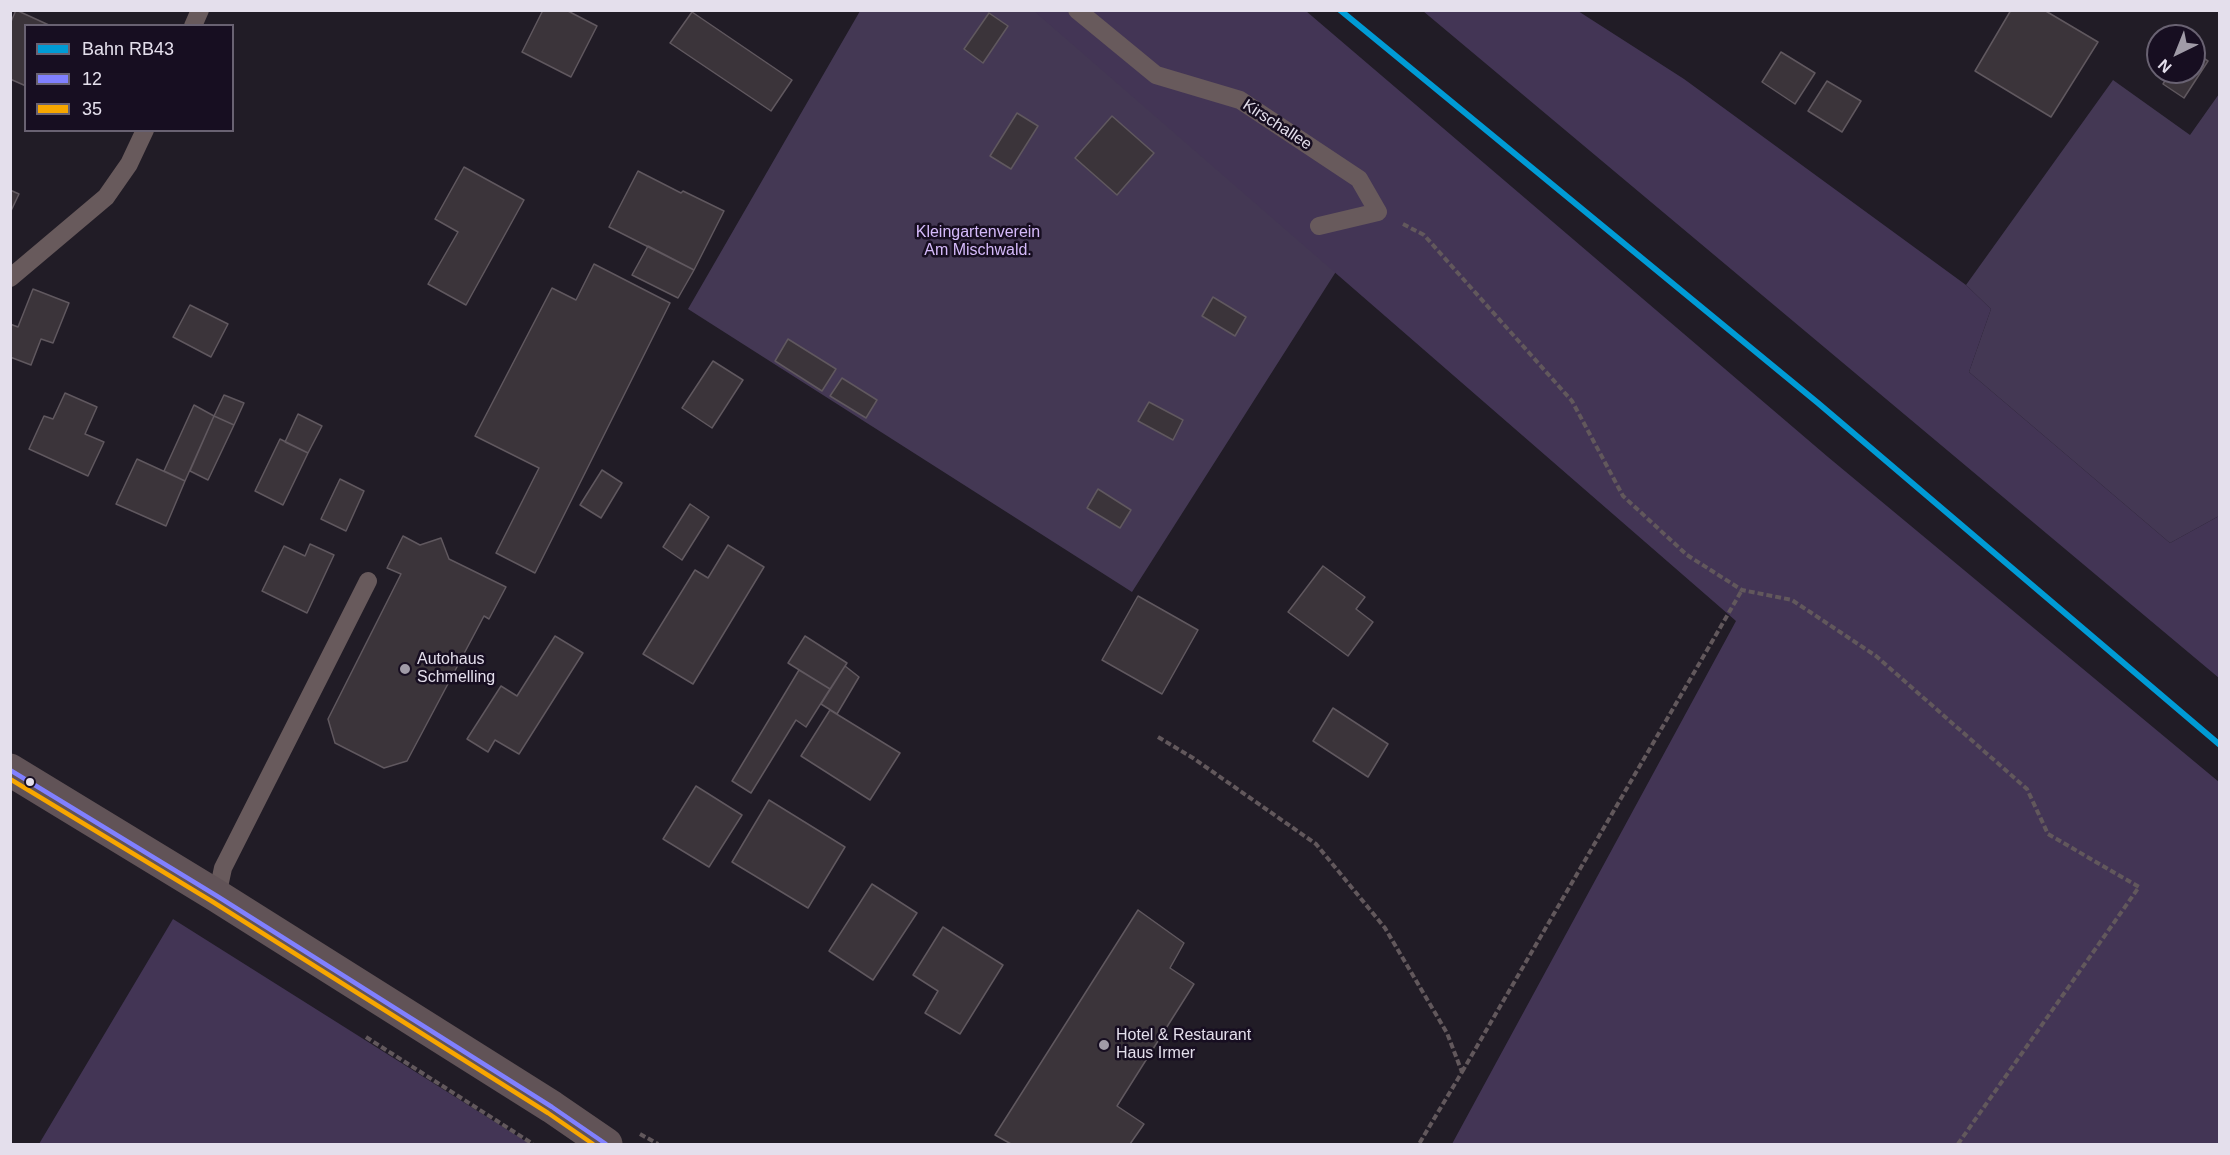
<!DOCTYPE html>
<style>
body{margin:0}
#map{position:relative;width:2230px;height:1155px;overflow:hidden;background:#211c26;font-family:Helvetica,sans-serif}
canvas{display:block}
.frame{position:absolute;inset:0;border:12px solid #e4dfec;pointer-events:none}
.legend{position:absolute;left:24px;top:24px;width:210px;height:108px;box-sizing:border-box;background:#170e21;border:2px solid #696272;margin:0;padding:8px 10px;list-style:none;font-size:18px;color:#e4dfec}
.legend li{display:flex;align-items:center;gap:12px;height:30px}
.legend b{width:30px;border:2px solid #696272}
.north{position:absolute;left:2146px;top:24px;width:60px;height:60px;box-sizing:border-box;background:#170e21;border:2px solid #696272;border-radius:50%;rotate:223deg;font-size:16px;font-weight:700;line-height:24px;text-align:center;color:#e4dfec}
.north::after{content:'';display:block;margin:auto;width:21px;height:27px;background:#a09ba7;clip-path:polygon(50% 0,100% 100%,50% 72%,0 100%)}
</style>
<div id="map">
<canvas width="2230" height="1155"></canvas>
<div class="frame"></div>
<ul class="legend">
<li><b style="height:8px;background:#009bd5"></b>Bahn RB43</li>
<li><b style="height:8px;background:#8080ff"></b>12</li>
<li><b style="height:8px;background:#f7a600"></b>35</li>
</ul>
<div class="north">N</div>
</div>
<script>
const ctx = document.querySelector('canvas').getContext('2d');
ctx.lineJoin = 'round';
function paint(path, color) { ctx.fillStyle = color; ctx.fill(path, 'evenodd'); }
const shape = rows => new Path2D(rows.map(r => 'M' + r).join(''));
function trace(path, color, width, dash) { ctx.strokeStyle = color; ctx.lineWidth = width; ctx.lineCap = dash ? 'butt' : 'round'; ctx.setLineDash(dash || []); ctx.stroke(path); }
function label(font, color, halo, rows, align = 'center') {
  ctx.font = font + ' Helvetica,sans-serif'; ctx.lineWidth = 5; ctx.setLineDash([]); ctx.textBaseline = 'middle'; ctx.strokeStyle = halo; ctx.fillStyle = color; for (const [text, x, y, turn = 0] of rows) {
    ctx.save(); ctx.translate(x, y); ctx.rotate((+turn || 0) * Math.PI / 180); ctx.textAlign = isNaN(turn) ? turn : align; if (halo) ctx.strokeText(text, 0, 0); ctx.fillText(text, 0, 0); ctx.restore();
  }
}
const green = shape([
 [860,11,1035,11,1337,270,1132,592,688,309],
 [2113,80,2190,135,2219,94,2219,516,2170,543,1969,372,1991,309,1966,285]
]);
const forest = shape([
 [1034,11,1306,11,1828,457,2219,782,2219,1144,1452,1144,1736,621],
 [1423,11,1578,11,1684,79,1966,285,1991,309,1969,372,2170,543,2219,516,2219,678],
 [173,919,530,1144,39,1144]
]);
const building = shape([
 [16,10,51,26,26,26,26,86,10,79,10,24,16,10],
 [543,10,566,10,597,26,571,77,522,52,543,10],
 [2011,10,2044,10,2098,42,2051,117,1975,71,2011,10],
 [692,12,792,80,771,111,670,43,692,12],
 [989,13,1008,26,983,63,964,49,989,13],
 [1781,52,1815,73,1795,104,1762,82,1781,52],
 [2194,52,2208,61,2184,98,2163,84,2170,72,2194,72,2194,52],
 [1827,81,1861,101,1842,132,1808,111,1827,81],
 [1017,113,1038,126,1011,169,990,156,1017,113],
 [1112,116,1154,153,1117,195,1075,158,1112,116],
 [464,167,524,200,466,305,428,284,458,232,435,219,464,167],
 [638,171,681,193,683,191,724,211,694,270,609,227,638,171],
 [10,190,19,194,10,213,10,190],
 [648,246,694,270,678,298,632,275,648,246],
 [594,264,670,303,535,573,496,553,539,468,475,436,552,288,576,300,594,264],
 [33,289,69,303,53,343,41,339,31,365,10,357,10,324,18,327,33,289],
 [1213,297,1246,317,1235,336,1202,316,1213,297],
 [190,305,228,324,211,357,173,337,190,305],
 [788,339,836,369,822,391,775,361,788,339],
 [713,361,743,380,712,428,682,408,713,361],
 [842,378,877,400,866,418,830,396,842,378],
 [65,393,97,407,85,434,104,442,88,476,29,449,44,416,53,419,65,393],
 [224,395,244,403,234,425,214,416,224,395],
 [1149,402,1183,420,1173,440,1138,421,1149,402],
 [194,405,214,416,185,481,164,471,194,405],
 [298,414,322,426,308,453,285,442,298,414],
 [214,416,234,425,208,480,190,471,214,416],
 [280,439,308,453,283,505,255,491,280,439],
 [137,459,185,481,166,526,116,504,137,459],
 [602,470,622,483,601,518,580,505,602,470],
 [340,479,364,491,346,531,321,519,340,479],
 [1098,489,1131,510,1120,528,1087,508,1098,489],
 [690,504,709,517,682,560,663,547,690,504],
 [403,536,420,545,441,538,449,559,506,587,489,619,484,616,407,761,384,768,335,743,328,719,401,574,387,568,403,536],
 [310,544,334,555,307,613,262,591,284,546,305,556,310,544],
 [728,545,764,567,693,684,643,654,695,570,708,578,728,545],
 [1323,566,1365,597,1356,609,1373,622,1348,656,1288,612,1323,566],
 [1138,596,1198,630,1162,694,1102,660,1138,596],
 [555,636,583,653,519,754,495,740,488,752,467,739,501,686,517,696,555,636],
 [805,636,847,663,830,689,788,663,805,636],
 [845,666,859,677,837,714,821,704,845,666],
 [799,670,830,689,806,727,796,720,751,793,732,781,799,670],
 [1333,708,1388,744,1368,777,1313,741,1333,708],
 [830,710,900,753,870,800,801,756,830,710],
 [696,786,742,815,709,867,663,839,696,786],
 [769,800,845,847,808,908,732,862,769,800],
 [872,884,917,913,873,980,829,951,872,884],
 [1138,910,1184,943,1170,968,1194,984,1117,1106,1144,1124,1130,1144,1011,1144,995,1135,1138,910],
 [943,927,1003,965,960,1034,925,1013,938,991,913,975,943,927]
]);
const path = shape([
 [1403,224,1424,235,1572,401,1623,496,1687,555,1742,590,1792,600,1876,656,2027,789,2048,834,2139,887,1958,1144],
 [1158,737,1193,758,1316,844,1385,928,1447,1033,1462,1072,1419,1144],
 [366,1037,533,1144],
 [1462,1072,1742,590],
 [640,1134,658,1144]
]);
const lane = shape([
 [1077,10,1156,75,1240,100,1359,179,1378,212,1319,226],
 [193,26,200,10],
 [10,278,106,197,129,164,145,130],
 [217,896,223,868,368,581]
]);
const secondary = shape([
 [10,770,217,896,552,1107,606,1144]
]);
const bus1 = shape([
 [10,770,217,896,552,1107,606,1144]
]);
const bus2 = shape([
 [10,779,213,902,548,1113,593,1144]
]);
const rail1 = shape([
 [1340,10,1818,403,2220,745]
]);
const markers = [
 [405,669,6,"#a09ba7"],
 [30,782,5,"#e4dfec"],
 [1104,1045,6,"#a09ba7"]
];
const streetNames = [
 ["Kirschallee",1277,125,33]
];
const parkNames = [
 ["Kleingartenverein",978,233],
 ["Am Mischwald.",978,251]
];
const poiNames = [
 ["Autohaus",417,660],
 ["Schmelling",417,678],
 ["Hotel & Restaurant",1116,1036],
 ["Haus Irmer",1116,1054]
];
paint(green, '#443854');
paint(forest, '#433555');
paint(building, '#3b343a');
trace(building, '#60585f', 1.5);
trace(path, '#62585c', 4, [6, 3]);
trace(lane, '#685a5c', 18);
trace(secondary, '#615357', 33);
trace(bus1, '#8080ff', 4.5);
trace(bus2, '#f7a600', 4.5);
trace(rail1, '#009bd5', 6);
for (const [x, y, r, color] of markers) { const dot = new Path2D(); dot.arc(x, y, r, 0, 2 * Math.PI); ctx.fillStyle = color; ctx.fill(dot); trace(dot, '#170e21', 2); }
label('16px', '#e4dfec', '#170e21', streetNames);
label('16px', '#d5bafa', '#170e21', parkNames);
label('16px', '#e4dfec', '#170e21', poiNames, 'left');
</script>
